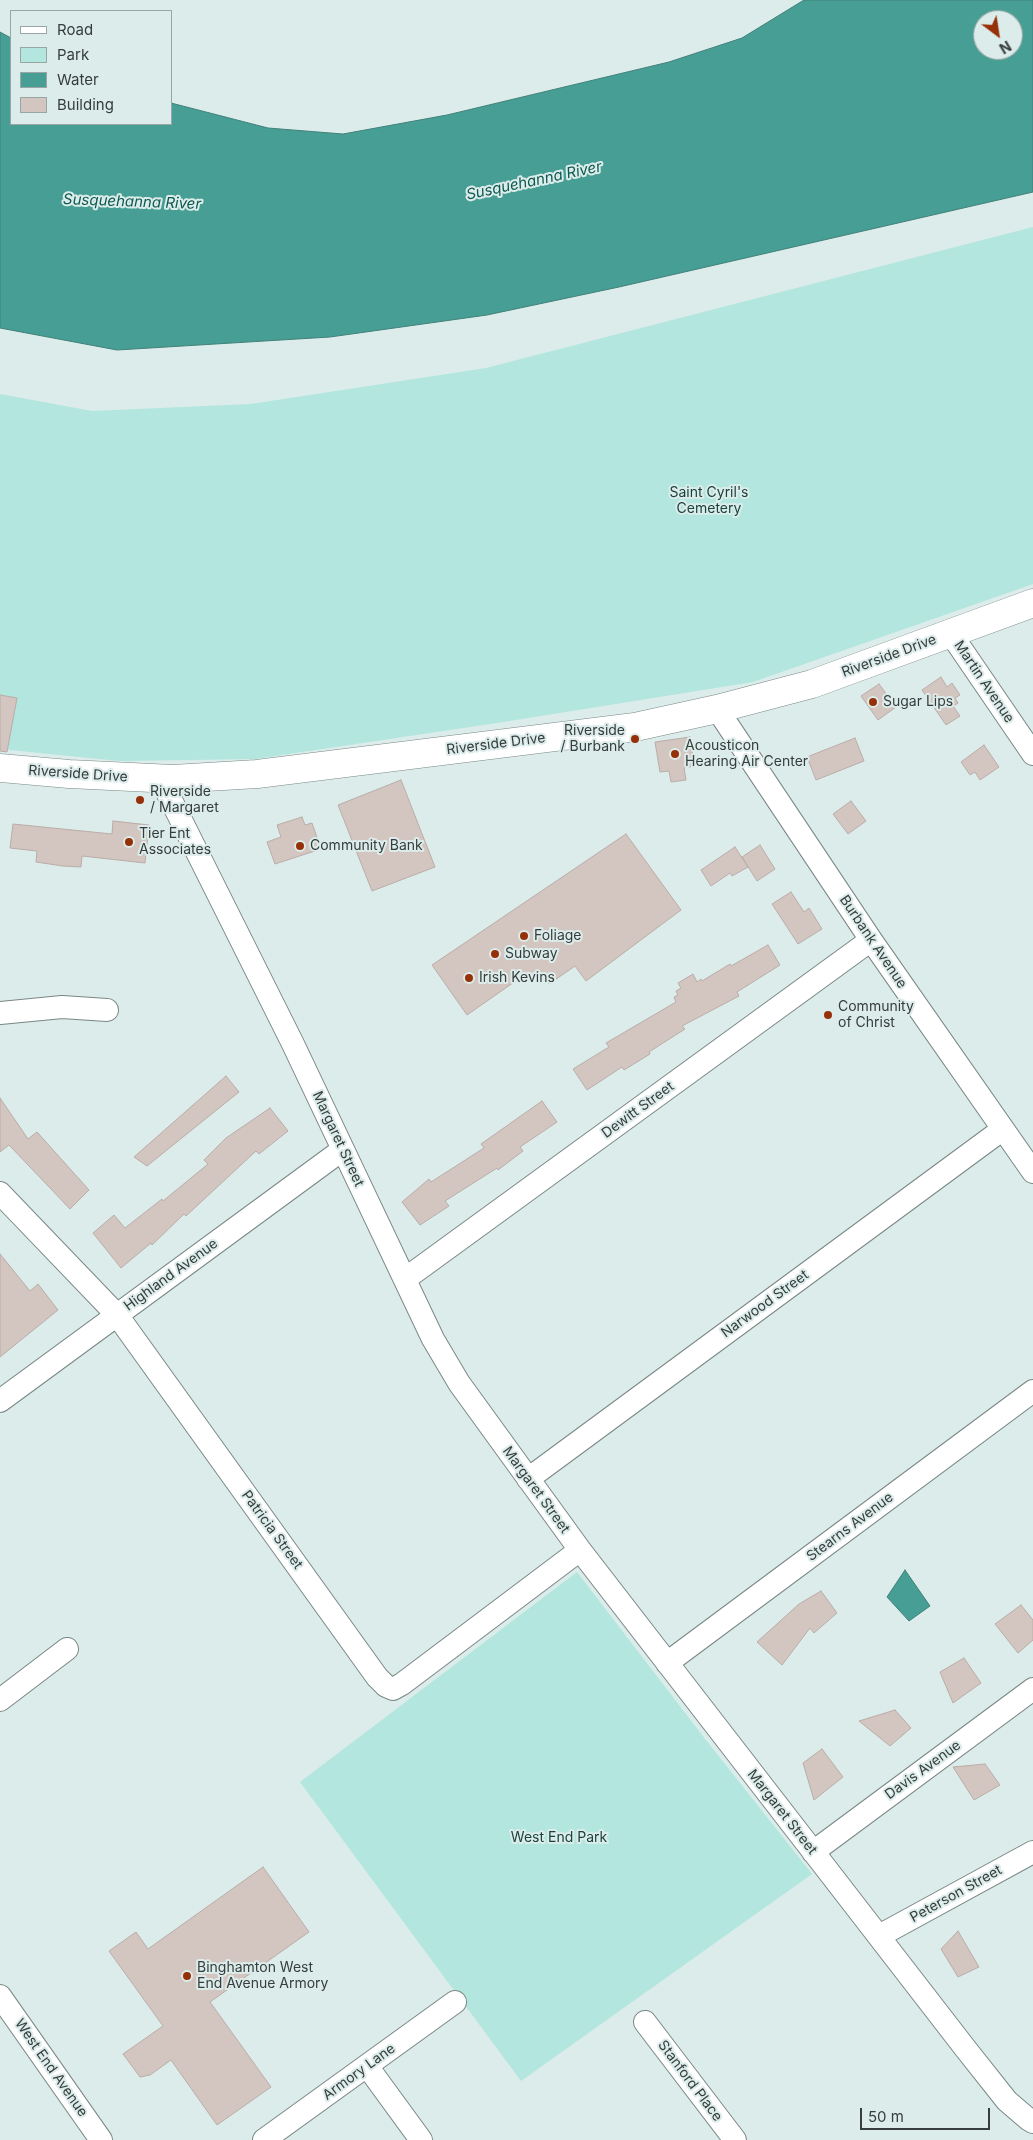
<!DOCTYPE html>
<style>
body{margin:0}
#map{position:relative;width:1033px;height:2140px;overflow:hidden;background:#dcecea;font-family:Inter,sans-serif}
canvas{display:block}
.legend{position:absolute;left:10px;top:10px;width:162px;height:115px;box-sizing:border-box;background:#dcecea;border:1px solid #9aa6a4;margin:0;padding:6px 9px;list-style:none;font-size:15px;color:#363d3c}
.legend li{display:flex;align-items:center;gap:10px;height:25px}
.legend b{width:25px;border:1px solid #9aa6a4}
.north{position:absolute;left:973px;top:10px;width:50px;height:50px;box-sizing:border-box;background:#dcecea;border:1px solid #9aa6a4;border-radius:50%;rotate:149deg;font-size:14px;font-weight:700;line-height:20px;text-align:center;color:#363d3c}
.north::after{content:'';display:block;margin:auto;width:18px;height:22px;background:#963008;clip-path:polygon(50% 0,100% 100%,50% 72%,0 100%)}
.scale{position:absolute;left:860px;top:2108px;width:130px;height:22px;box-sizing:border-box;border:2px solid #363d3c;border-top:0;padding-left:6px;font-size:15px;line-height:18px;white-space:nowrap;color:#363d3c;-webkit-text-stroke:4px #dcecea;paint-order:stroke}
</style>
<div id="map">
<canvas width="1033" height="2140"></canvas>
<ul class="legend">
<li><b style="height:6px;background:#fff"></b>Road</li>
<li><b style="height:14px;background:#b2e6de"></b>Park</li>
<li><b style="height:14px;background:#469e94"></b>Water</li>
<li><b style="height:14px;background:#d3c5c0"></b>Building</li>
</ul>
<div class="north">N</div>
<div class="scale">50 m</div>
</div>
<script>
const ctx = document.querySelector('canvas').getContext('2d');
ctx.lineJoin = 'round';
function paint(path, color) { ctx.fillStyle = color; ctx.fill(path, 'evenodd'); }
const shape = rows => new Path2D(rows.map(r => 'M' + r).join(''));
function trace(path, color, width, dash) { ctx.strokeStyle = color; ctx.lineWidth = width; ctx.lineCap = dash ? 'butt' : 'round'; ctx.setLineDash(dash || []); ctx.stroke(path); }
function label(font, color, halo, rows, align = 'center') {
  ctx.font = font + ' Inter,sans-serif'; ctx.lineWidth = 4; ctx.setLineDash([]); ctx.textBaseline = 'middle'; ctx.strokeStyle = halo; ctx.fillStyle = color; for (const [text, x, y, turn = 0] of rows) {
    ctx.save(); ctx.translate(x, y); ctx.rotate((+turn || 0) * Math.PI / 180); ctx.textAlign = isNaN(turn) ? turn : align; if (halo) ctx.strokeText(text, 0, 0); ctx.fillText(text, 0, 0); ctx.restore();
  }
}
const green = shape([
 [1033,227,1033,584,753,682,497,723,255,759,119,761,0,749,0,394,92,411,251,404,486,368],
 [577,1572,702,1735,812,1874,521,2081,300,1782]
]);
const water = shape([
 [804,0,1033,0,1033,192,619,287,487,315,330,337,117,350,0,328,0,32,11,38,11,124,171,124,171,103,268,128,343,134,447,115,669,62,742,38,804,0],
 [983,20,1013,20,1013,50,983,50,983,20],
 [905,1570,930,1606,909,1621,887,1597,905,1570]
]);
const building = shape([
 [941,677,947,687,952,683,960,695,955,698,958,703,953,706,960,716,946,725,922,690,941,677],
 [879,684,896,707,878,720,861,696,879,684],
 [0,695,17,698,7,752,0,751,0,695],
 [690,737,694,766,684,768,686,780,671,782,669,771,660,772,655,742,690,737],
 [855,738,864,761,816,780,807,757,855,738],
 [984,745,999,767,980,780,975,772,970,775,961,762,984,745],
 [401,780,435,867,372,891,338,805,401,780],
 [851,801,866,821,848,834,833,814,851,801],
 [302,817,305,825,312,823,321,849,275,864,267,842,281,837,277,825,302,817],
 [113,821,149,825,145,863,82,856,81,867,63,866,36,862,37,851,10,848,13,824,112,834,113,821],
 [626,834,681,910,586,981,575,966,549,984,541,972,525,983,520,978,467,1015,432,965,626,834],
 [760,845,775,869,757,881,742,857,760,845],
 [735,847,748,867,732,876,730,873,711,886,701,870,735,847],
 [791,892,804,912,809,908,822,929,798,944,772,904,791,892],
 [768,945,780,965,737,992,739,996,682,1026,685,1029,649,1052,650,1054,624,1070,622,1067,587,1090,573,1069,609,1047,606,1043,676,1002,674,997,678,995,676,991,681,988,678,983,693,974,697,982,701,979,702,981,730,964,731,966,768,945],
 [226,1076,239,1092,147,1166,134,1157,226,1076],
 [0,1098,28,1139,37,1132,89,1190,70,1209,9,1145,0,1152,0,1098],
 [542,1101,557,1122,520,1147,523,1151,498,1170,497,1168,445,1201,449,1206,420,1225,402,1202,429,1179,431,1182,484,1148,481,1144,542,1101],
 [270,1108,288,1131,259,1154,256,1151,186,1216,184,1214,152,1245,151,1243,121,1268,93,1233,114,1215,125,1228,162,1199,163,1201,208,1164,204,1160,226,1138,270,1108],
 [0,1254,30,1291,38,1284,58,1310,0,1357,0,1254],
 [821,1591,837,1613,814,1633,810,1628,782,1665,757,1642,799,1604,821,1591],
 [1021,1605,1033,1620,1033,1640,1018,1653,995,1624,1021,1605],
 [964,1658,981,1683,953,1703,940,1672,964,1658],
 [895,1710,911,1728,890,1746,859,1721,895,1710],
 [822,1749,843,1777,814,1800,803,1763,822,1749],
 [985,1764,1000,1785,974,1800,953,1767,985,1764],
 [263,1867,309,1932,210,2002,271,2087,217,2125,171,2060,150,2075,140,2077,123,2054,163,2026,109,1951,136,1932,148,1949,263,1867],
 [958,1931,979,1967,958,1977,941,1949,958,1931]
]);
const minor = shape([
 [951,634,1033,754],
 [717,709,871,940,1033,1172],
 [161,780,293,1044,433,1339,459,1383,580,1550,965,2048,1007,2101,1028,2119,1033,2122],
 [0,1013,62,1007,107,1010],
 [0,1193,117,1315,377,1677,386,1686,393,1689,402,1684,580,1550],
 [405,1279,871,940],
 [0,1401,342,1150],
 [528,1479,1003,1129],
 [667,1663,1033,1391],
 [0,1700,67,1649],
 [813,1852,1033,1689],
 [879,1936,1033,1852],
 [0,1996,101,2140],
 [645,2022,735,2140],
 [367,2066,421,2140],
 [264,2140,455,2002]
]);
const major = shape([
 [0,768,69,774,173,779,257,774,635,727,717,709,812,684,1033,603]
]);
const markers = [
 [873,702,5,"#963008"],
 [635,739,5,"#963008"],
 [675,754,5,"#963008"],
 [140,800,5,"#963008"],
 [129,842,5,"#963008"],
 [300,846,5,"#963008"],
 [524,936,5,"#963008"],
 [495,954,5,"#963008"],
 [469,978,5,"#963008"],
 [828,1015,5,"#963008"],
 [187,1976,5,"#963008"]
];
const parkNames = [
 ["Saint Cyril's",709,493],
 ["Cemetery",709,509],
 ["West End Park",559,1838]
];
const streetNames = [
 ["Riverside Drive",889,656,-20],
 ["Martin Avenue",984,682,56],
 ["Riverside Drive",496,744,-7],
 ["Riverside Drive",78,774,4],
 ["Burbank Avenue",873,942,56],
 ["Dewitt Street",638,1110,-36],
 ["Margaret Street",338,1139,65],
 ["Highland Avenue",171,1275,-36],
 ["Narwood Street",765,1304,-36],
 ["Margaret Street",536,1490,54],
 ["Stearns Avenue",850,1527,-37],
 ["Patricia Street",272,1530,54],
 ["Davis Avenue",923,1770,-36],
 ["Margaret Street",782,1812,52],
 ["Peterson Street",956,1894,-29],
 ["West End Avenue",51,2068,55],
 ["Armory Lane",359,2072,-36],
 ["Stanford Place",690,2081,53]
];
const poiNames = [
 ["Sugar Lips",883,702],
 ["Riverside",625,731,"right"],
 ["/ Burbank",625,747,"right"],
 ["Acousticon",685,746],
 ["Hearing Air Center",685,762],
 ["Riverside",150,792],
 ["/ Margaret",150,808],
 ["Tier Ent",139,834],
 ["Associates",139,850],
 ["Community Bank",310,846],
 ["Foliage",534,936],
 ["Subway",505,954],
 ["Irish Kevins",479,978],
 ["Community",838,1007],
 ["of Christ",838,1023],
 ["Binghamton West",197,1968],
 ["End Avenue Armory",197,1984]
];
const waterNames = [
 ["Susquehanna River",534,181,-12],
 ["Susquehanna River",132,202,2]
];
paint(green, '#b2e6de');
paint(water, '#469e94');
trace(water, '#41817a', 1);
paint(building, '#d3c5c0');
trace(building, '#baaca8', 1);
trace(minor, '#798885', 24);
trace(major, '#798885', 29);
trace(minor, '#fff', 22);
trace(major, '#fff', 28);
for (const [x, y, r, color] of markers) { const dot = new Path2D(); dot.arc(x, y, r, 0, 2 * Math.PI); ctx.fillStyle = color; ctx.fill(dot); trace(dot, '#dcecea', 2); }
label('14px', '#1a433e', '#dcecea', parkNames);
label('14px', '#363d3c', '#dcecea', streetNames);
label('14px', '#363d3c', '#dcecea', poiNames, 'left');
label('italic 15px', '#0b5850', '#dcecea', waterNames);
</script>
